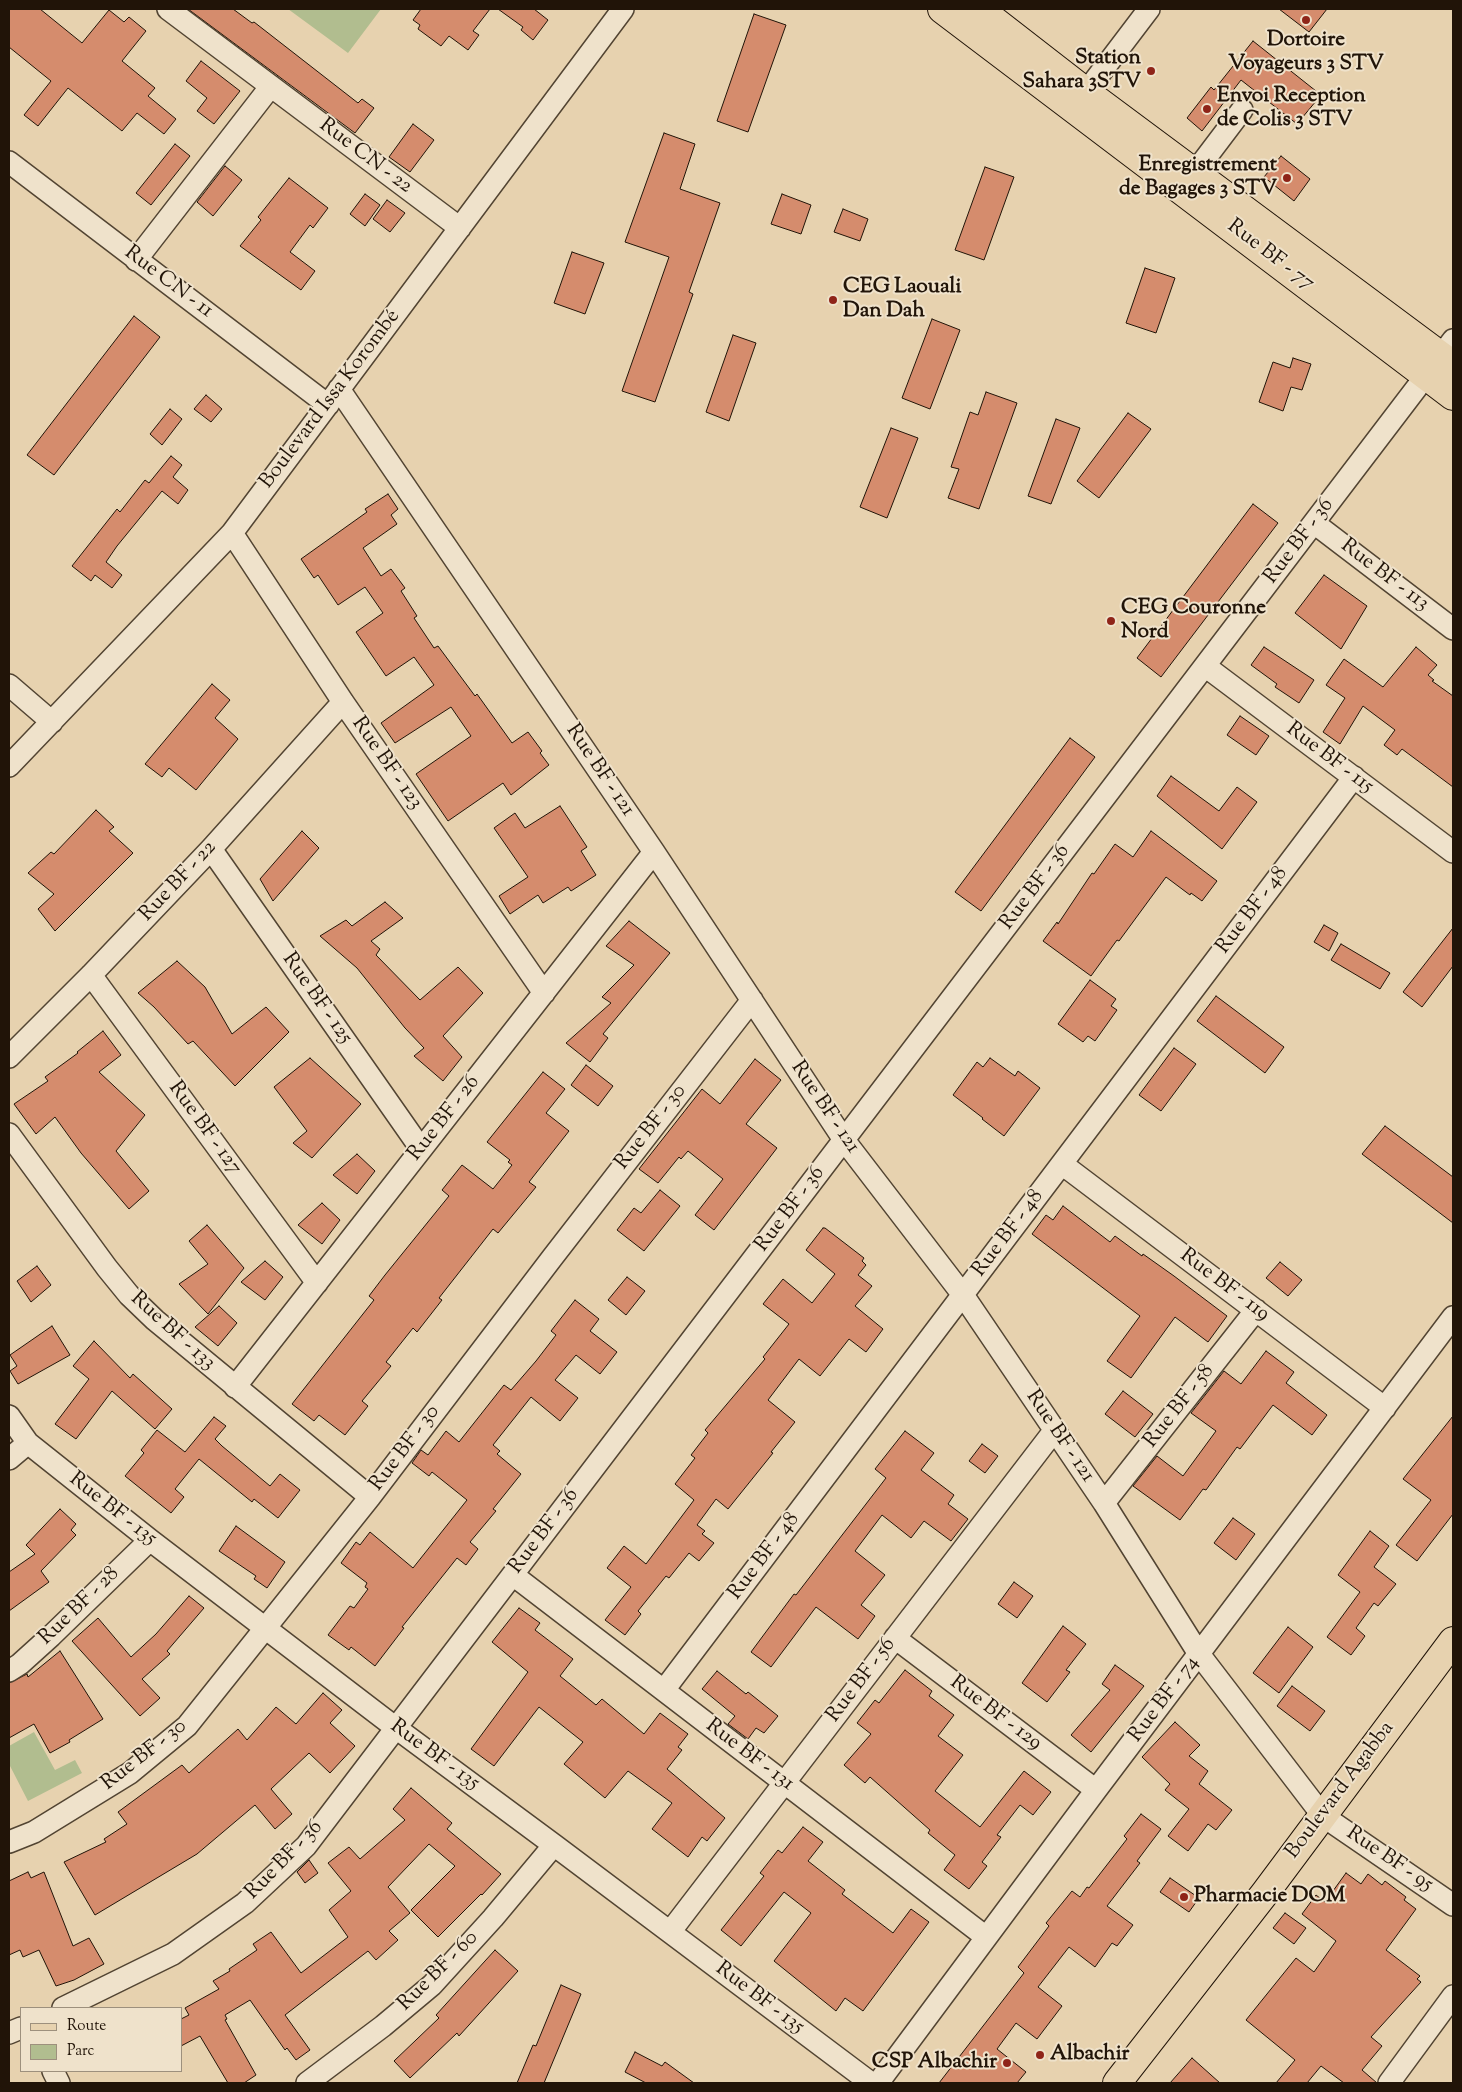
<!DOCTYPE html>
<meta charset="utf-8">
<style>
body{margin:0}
#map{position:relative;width:1462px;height:2092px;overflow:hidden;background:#e7d2af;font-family:"Sorts Mill Goudy",serif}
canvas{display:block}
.frame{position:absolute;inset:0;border:10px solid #211408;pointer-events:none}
.legend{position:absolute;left:20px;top:2007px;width:162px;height:65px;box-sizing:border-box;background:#efe2cb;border:1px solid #9d907d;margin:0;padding:6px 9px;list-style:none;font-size:15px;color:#211408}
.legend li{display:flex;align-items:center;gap:10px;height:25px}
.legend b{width:25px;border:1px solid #9d907d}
</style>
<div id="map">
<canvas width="1462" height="2092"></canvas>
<div class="frame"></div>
<ul class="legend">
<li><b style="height:6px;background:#e7d2af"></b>Route</li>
<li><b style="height:14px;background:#b1bd8f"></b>Parc</li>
</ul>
</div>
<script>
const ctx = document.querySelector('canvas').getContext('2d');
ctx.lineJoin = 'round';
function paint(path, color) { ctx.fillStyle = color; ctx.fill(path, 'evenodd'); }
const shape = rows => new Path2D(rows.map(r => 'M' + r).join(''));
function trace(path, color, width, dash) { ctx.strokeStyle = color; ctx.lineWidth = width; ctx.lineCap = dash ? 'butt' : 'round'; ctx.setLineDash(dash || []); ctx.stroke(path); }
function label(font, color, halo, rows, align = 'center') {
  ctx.font = font + ' "Sorts Mill Goudy",serif'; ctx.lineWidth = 4; ctx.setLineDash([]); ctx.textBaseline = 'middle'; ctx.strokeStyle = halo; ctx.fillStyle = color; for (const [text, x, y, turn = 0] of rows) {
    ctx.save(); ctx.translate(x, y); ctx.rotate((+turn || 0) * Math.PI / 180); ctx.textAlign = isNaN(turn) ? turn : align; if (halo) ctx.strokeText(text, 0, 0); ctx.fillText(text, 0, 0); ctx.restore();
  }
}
const green = shape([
 [288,9,381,9,348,53],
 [34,1732,55,1770,75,1760,82,1773,28,1801,9,1764,9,1746]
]);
const building = shape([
 [9,9,40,9,82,43,109,10,124,22,129,17,146,31,122,61,155,88,148,96,176,119,164,134,137,113,122,131,68,88,38,126,24,115,51,81,9,47,9,9],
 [188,9,233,9,252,23,254,22,358,103,362,99,374,108,355,133,188,9],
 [421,9,490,9,473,31,479,35,468,50,449,36,441,46,418,29,420,25,413,20,421,9],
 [498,9,534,9,548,20,533,40,521,30,523,27,498,9],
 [1279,9,1327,9,1309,32,1279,9],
 [754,14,786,25,748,132,717,121,754,14],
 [1253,41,1321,95,1297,124,1241,80,1202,131,1187,118,1211,87,1214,90,1253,41],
 [201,61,240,91,214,124,197,111,207,98,186,81,201,61],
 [413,124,434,140,410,172,389,157,413,124],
 [664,133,695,144,680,189,720,203,689,292,693,294,655,402,622,391,669,257,625,242,664,133],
 [175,144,190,156,151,205,136,193,175,144],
 [1281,156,1310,179,1294,201,1264,177,1281,156],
 [225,166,242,180,213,216,197,202,225,166],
 [985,167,1014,177,984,260,955,250,985,167],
 [289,178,328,208,313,228,310,225,290,252,315,271,301,290,240,246,261,220,258,217,289,178],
 [365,194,380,205,365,226,350,214,365,194],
 [782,194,811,205,801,234,771,224,782,194],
 [387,200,405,213,390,232,373,219,387,200],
 [843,209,868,219,860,241,834,232,843,209],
 [572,252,604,263,585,314,554,303,572,252],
 [1145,268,1175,278,1156,333,1126,323,1145,268],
 [134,316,160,337,54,475,27,455,134,316],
 [932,319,960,330,930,409,902,398,932,319],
 [733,335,756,343,729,421,706,412,733,335],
 [1293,358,1311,364,1302,390,1291,387,1283,411,1259,402,1273,362,1290,368,1293,358],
 [986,392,1017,403,979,509,948,498,959,469,951,467,970,412,978,415,986,392],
 [206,395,222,409,211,422,194,409,206,395],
 [170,409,182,419,162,445,150,434,170,409],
 [1128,413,1151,429,1099,498,1077,481,1128,413],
 [1056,419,1080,428,1051,504,1028,496,1056,419],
 [891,428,918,438,887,518,860,507,891,428],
 [171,456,182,465,173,477,188,490,178,504,162,491,117,546,106,562,122,575,112,588,95,575,91,581,72,566,117,509,120,512,145,480,149,483,171,456],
 [388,494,398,509,391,515,397,524,363,548,381,576,391,569,405,588,401,591,417,616,414,618,434,648,438,646,475,696,477,694,512,743,528,732,542,751,540,753,549,765,511,795,503,783,448,821,416,774,471,736,451,707,395,743,381,723,434,685,414,657,386,676,356,632,383,613,365,587,338,605,318,575,314,578,301,559,367,512,365,509,388,494],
 [1253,504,1278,523,1161,677,1137,658,1253,504],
 [1324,575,1367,606,1341,649,1295,613,1324,575],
 [1264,647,1314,680,1299,703,1275,687,1277,684,1251,665,1264,647],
 [1416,647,1437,665,1428,675,1434,680,1432,681,1453,696,1453,787,1402,749,1397,755,1384,745,1395,730,1363,706,1340,744,1323,732,1345,698,1326,685,1344,659,1383,687,1416,647],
 [212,684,230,700,215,718,238,739,196,790,169,768,162,777,145,764,212,684],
 [1240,716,1269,736,1256,755,1227,735,1240,716],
 [1070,738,1095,757,981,911,955,892,1070,738],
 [1171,776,1219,811,1237,787,1257,802,1222,849,1157,796,1171,776],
 [560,806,587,847,581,851,596,875,571,891,568,887,543,903,538,895,510,914,499,896,528,877,494,828,515,813,525,828,560,806],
 [96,810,114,827,109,831,133,853,55,931,38,909,54,894,28,873,51,852,54,854,96,810],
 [302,831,319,848,273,901,260,879,302,831],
 [1151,831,1217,881,1202,901,1191,893,1190,895,1166,877,1119,941,1117,940,1091,976,1043,941,1057,922,1058,924,1092,873,1094,874,1115,844,1133,857,1151,831],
 [385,902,403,918,371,941,380,949,376,955,420,1000,458,967,483,993,443,1036,462,1057,443,1081,414,1056,424,1048,405,1028,357,968,320,936,346,920,352,926,385,902],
 [629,921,670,953,603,1034,608,1038,590,1062,566,1043,611,1003,602,997,634,965,606,946,629,921],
 [1324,925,1338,933,1329,951,1314,942,1324,925],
 [1453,928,1453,966,1422,1007,1403,992,1453,928],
 [1341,944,1390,973,1380,989,1331,960,1341,944],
 [177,961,205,987,232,1034,266,1007,289,1032,235,1086,193,1041,188,1044,154,1007,138,993,177,961],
 [1090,980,1116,999,1111,1006,1117,1010,1095,1041,1088,1036,1083,1042,1058,1024,1090,980],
 [1216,996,1284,1047,1265,1073,1197,1021,1216,996],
 [103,1031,121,1055,99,1072,145,1115,116,1151,149,1191,129,1209,81,1153,55,1117,36,1134,14,1104,48,1081,45,1077,78,1053,77,1052,103,1031],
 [1174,1048,1196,1064,1161,1111,1139,1095,1174,1048],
 [310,1058,361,1104,312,1158,293,1143,307,1131,274,1087,310,1058],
 [990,1058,1015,1076,1018,1071,1040,1088,1004,1136,982,1119,983,1118,953,1095,977,1062,983,1067,990,1058],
 [755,1059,781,1080,746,1124,777,1148,714,1230,695,1215,723,1179,688,1151,681,1159,679,1157,658,1183,639,1169,702,1089,720,1104,755,1059],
 [586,1065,613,1086,598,1106,571,1085,586,1065],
 [543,1072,565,1089,546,1113,569,1131,529,1182,536,1187,498,1233,493,1229,439,1298,442,1300,417,1332,413,1328,386,1362,391,1366,362,1401,368,1406,345,1435,319,1415,314,1421,292,1404,374,1300,369,1296,385,1275,449,1196,442,1190,462,1165,493,1189,512,1165,508,1162,510,1160,487,1142,543,1072],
 [1385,1126,1453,1177,1453,1223,1362,1154,1385,1126],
 [357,1154,375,1171,357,1194,333,1175,357,1154],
 [660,1190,680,1206,644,1251,617,1230,634,1208,641,1213,660,1190],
 [322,1203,340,1220,322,1244,298,1225,322,1203],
 [1063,1206,1110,1242,1115,1236,1142,1256,1143,1254,1174,1276,1227,1316,1208,1342,1175,1317,1131,1378,1107,1361,1140,1316,1032,1234,1046,1215,1053,1220,1063,1206],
 [207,1225,244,1268,208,1314,179,1284,208,1264,189,1241,207,1225],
 [823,1228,825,1228,864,1258,862,1261,866,1265,858,1275,872,1286,855,1306,883,1329,866,1352,849,1339,820,1376,799,1359,768,1400,795,1422,771,1452,773,1453,728,1509,716,1499,697,1525,705,1531,702,1534,714,1543,699,1561,689,1553,669,1578,666,1576,638,1611,641,1614,625,1635,605,1620,631,1587,607,1568,624,1546,646,1564,694,1500,675,1484,695,1458,691,1455,708,1433,705,1430,765,1359,763,1357,789,1324,763,1304,783,1279,812,1303,835,1274,806,1250,823,1228],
 [265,1261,283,1277,265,1300,241,1282,265,1261],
 [1280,1262,1302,1280,1288,1296,1266,1278,1280,1262],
 [37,1266,51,1285,31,1302,17,1281,37,1266],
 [627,1277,645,1291,626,1315,608,1300,627,1277],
 [575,1300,599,1319,590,1331,617,1352,600,1374,576,1355,555,1380,578,1398,560,1421,531,1397,493,1445,500,1451,497,1454,521,1474,493,1509,496,1511,470,1542,478,1549,466,1565,457,1558,402,1627,404,1628,375,1666,351,1647,349,1650,328,1635,350,1606,354,1608,368,1589,365,1587,367,1583,341,1563,356,1542,360,1545,370,1532,413,1568,467,1500,432,1472,429,1476,412,1463,421,1450,428,1455,446,1431,459,1442,504,1385,511,1390,536,1361,556,1335,551,1331,575,1300],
 [219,1306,237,1323,218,1346,195,1327,219,1306],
 [52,1326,70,1355,18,1384,10,1371,17,1366,10,1355,52,1326],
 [94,1341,130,1378,133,1374,172,1409,155,1429,112,1391,76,1439,55,1424,89,1379,73,1366,94,1341],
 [1266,1351,1294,1372,1286,1383,1327,1415,1312,1435,1273,1405,1240,1449,1237,1447,1206,1490,1203,1489,1180,1520,1133,1486,1157,1456,1183,1476,1216,1431,1191,1413,1224,1371,1241,1384,1266,1351],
 [1123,1391,1153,1414,1135,1437,1105,1414,1123,1391],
 [1453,1416,1453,1514,1417,1561,1396,1545,1431,1500,1403,1479,1453,1416],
 [214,1417,226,1426,215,1439,222,1446,270,1486,280,1474,300,1490,278,1518,254,1499,252,1502,199,1459,175,1489,184,1497,171,1513,125,1476,144,1453,141,1450,157,1430,185,1452,214,1417],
 [905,1431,934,1453,921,1470,954,1495,948,1504,968,1519,951,1541,924,1521,911,1538,882,1515,855,1551,885,1575,861,1605,875,1616,858,1639,816,1607,771,1667,751,1652,794,1594,796,1595,886,1478,875,1469,905,1431],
 [982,1444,998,1456,985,1473,969,1461,982,1444],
 [60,1509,76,1524,71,1530,76,1535,41,1571,49,1582,9,1611,9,1572,35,1554,26,1545,60,1509],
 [1233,1518,1255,1534,1236,1560,1214,1543,1233,1518],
 [236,1526,285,1562,267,1588,254,1579,256,1576,219,1551,236,1526],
 [1370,1531,1389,1546,1374,1567,1396,1584,1378,1606,1374,1603,1356,1628,1365,1636,1351,1655,1327,1637,1360,1592,1338,1575,1370,1531],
 [1014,1582,1033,1596,1017,1618,998,1604,1014,1582],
 [189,1596,204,1608,167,1651,170,1654,142,1679,160,1698,140,1716,72,1641,98,1618,131,1657,156,1634,189,1596],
 [519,1608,540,1623,535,1630,573,1659,560,1676,596,1705,602,1699,644,1734,660,1713,688,1734,678,1747,682,1750,667,1769,725,1818,707,1841,702,1837,688,1857,652,1829,672,1803,628,1771,605,1798,564,1764,583,1742,539,1707,494,1766,471,1749,528,1672,492,1642,519,1608],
 [1063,1626,1086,1644,1066,1670,1070,1672,1047,1702,1022,1683,1063,1626],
 [1288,1627,1313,1647,1279,1693,1253,1673,1288,1627],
 [60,1651,103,1719,69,1740,70,1742,50,1753,34,1724,9,1738,9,1683,27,1674,28,1677,60,1651],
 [1115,1665,1144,1686,1091,1752,1071,1735,1110,1690,1102,1684,1115,1665],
 [905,1670,932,1691,929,1696,954,1715,938,1736,963,1755,935,1791,980,1827,1024,1771,1051,1792,1033,1815,1020,1805,997,1835,1001,1837,982,1862,987,1866,969,1889,944,1870,955,1855,928,1833,930,1830,870,1777,865,1783,844,1765,871,1734,857,1723,875,1700,879,1703,905,1670],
 [717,1671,746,1694,748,1692,778,1716,764,1733,756,1728,748,1739,728,1724,735,1716,702,1689,717,1671],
 [1292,1686,1325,1711,1310,1731,1277,1706,1292,1686],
 [323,1693,342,1710,330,1723,355,1746,330,1773,309,1753,271,1789,292,1814,275,1829,255,1805,197,1854,95,1915,64,1862,106,1842,104,1839,127,1824,118,1812,182,1765,189,1773,238,1729,247,1740,276,1707,296,1724,323,1693],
 [1175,1722,1200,1745,1189,1756,1208,1771,1199,1784,1232,1810,1216,1830,1208,1824,1188,1851,1168,1836,1189,1809,1165,1790,1170,1784,1142,1757,1175,1722],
 [411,1788,452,1823,447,1829,501,1874,482,1895,481,1894,438,1937,411,1910,455,1866,429,1844,388,1887,410,1913,389,1931,398,1940,376,1960,368,1951,285,2015,310,2050,296,2060,287,2048,285,2050,250,2000,225,2015,227,2019,225,2020,256,2075,244,2083,228,2083,200,2036,181,2046,181,2019,189,2015,185,2008,219,1989,213,1981,230,1971,229,1969,257,1950,253,1944,271,1932,301,1973,348,1937,329,1910,351,1891,328,1863,349,1847,360,1859,405,1820,393,1809,411,1788],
 [1141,1814,1161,1829,1137,1861,1140,1863,1107,1906,1133,1925,1117,1946,1112,1943,1095,1967,1069,1947,1038,1987,1062,2006,1037,2039,1016,2023,997,2049,1026,2072,1017,2083,939,2083,1024,1973,1018,1967,1049,1926,1046,1923,1072,1891,1080,1897,1087,1887,1089,1888,1127,1839,1124,1836,1141,1814],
 [803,1827,823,1842,808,1861,845,1890,842,1894,893,1933,911,1909,929,1922,863,2011,845,1998,836,2011,774,1961,811,1913,784,1892,741,1946,721,1930,764,1876,760,1873,778,1850,782,1853,803,1827],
 [309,1860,318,1873,305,1883,297,1872,309,1860],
 [28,1872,31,1878,44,1872,73,1946,89,1938,104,1964,74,1980,56,1986,39,1950,23,1957,20,1950,9,1955,9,1881,28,1872],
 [1346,1873,1361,1884,1368,1874,1382,1885,1385,1881,1406,1897,1404,1900,1416,1909,1386,1950,1420,1976,1417,1979,1421,1982,1371,2037,1382,2046,1362,2070,1377,2083,1344,2083,1321,2066,1307,2083,1276,2083,1295,2060,1246,2020,1296,1958,1314,1972,1336,1941,1302,1914,1316,1895,1325,1902,1346,1873],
 [1170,1878,1199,1898,1189,1912,1160,1892,1170,1878],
 [1285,1913,1306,1928,1294,1944,1273,1928,1285,1913],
 [495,1950,518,1971,459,2036,457,2033,410,2078,394,2061,439,2018,436,2015,495,1950],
 [561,1985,581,1994,544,2083,517,2083,533,2045,536,2046,561,1985],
 [635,2052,662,2066,665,2062,694,2083,646,2083,625,2072,635,2052],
 [1192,2058,1220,2083,1170,2083,1192,2058]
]);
const minor = shape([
 [168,9,460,228],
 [1086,92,1149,9],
 [9,162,328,405],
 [1186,184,1242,110],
 [136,260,271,86],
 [339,389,654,852,844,1140,963,1295,1104,1503,1199,1654,1323,1816,1453,1905],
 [1314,523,1453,629],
 [232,533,343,702,544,993],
 [1205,666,1453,852],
 [9,685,52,722],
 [9,766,232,533,623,9],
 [211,849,421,1149],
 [91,975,317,1283],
 [9,1057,91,975,211,849,343,702],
 [9,1134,107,1268,129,1295,155,1320,370,1497],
 [1062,1164,1385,1408],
 [235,1387,654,852],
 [9,1416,28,1443,150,1540,396,1728,554,1845,871,2083],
 [9,1459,28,1443],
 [1104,1503,1256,1310],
 [513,1575,986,1937],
 [895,1638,1096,1790],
 [9,1671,20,1664,51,1636,150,1540],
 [664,1690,1354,777],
 [9,1842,34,1832,130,1773,187,1726,370,1497,552,1258,752,1000],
 [670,1932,1054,1431],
 [63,2008,173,1954,245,1903,306,1846,1453,340],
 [9,2033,21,2028],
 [53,2071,59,2083],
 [307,2083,383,2026,432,1985,493,1918,554,1845],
 [878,2083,1096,1790,1453,1317],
 [1389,2083,1453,1996]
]);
const major = shape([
 [942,9,1453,396],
 [979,9,1086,92,1453,365],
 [1117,2083,1265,1893,1453,1641]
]);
const markers = [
 [1306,20,5,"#8f2418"],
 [1151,71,5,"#8f2418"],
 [1207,109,5,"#8f2418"],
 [1287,178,5,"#8f2418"],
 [833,300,5,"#8f2418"],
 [1111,621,5,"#8f2418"],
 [1184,1897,5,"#8f2418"],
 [1040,2055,5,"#8f2418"],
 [1007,2063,5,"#8f2418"]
];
const poiNames = [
 ["Dortoire",1306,41,"center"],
 ["Voyageurs 3 STV",1306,65,"center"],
 ["Station",1141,59,"right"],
 ["Sahara 3STV",1141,83,"right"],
 ["Envoi Reception",1217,97],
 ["de Colis 3 STV",1217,121],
 ["Enregistrement",1277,166,"right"],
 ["de Bagages 3 STV",1277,190,"right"],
 ["CEG Laouali",843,288],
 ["Dan Dah",843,312],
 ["CEG Couronne",1121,609],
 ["Nord",1121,633],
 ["Pharmacie DOM",1194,1897],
 ["Albachir",1050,2055],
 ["CSP Albachir",997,2063,"right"]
];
const streetNames = [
 ["Rue CN - 22",365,157,37],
 ["Rue BF - 77",1270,256,37],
 ["Rue CN - 11",168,283,37],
 ["Boulevard Issa Korombé",331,400,-53],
 ["Rue BF - 36",1300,542,-53],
 ["Rue BF - 113",1384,576,37],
 ["Rue BF - 115",1329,759,37],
 ["Rue BF - 123",386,764,55],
 ["Rue BF - 121",599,771,56],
 ["Rue BF - 22",179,882,-47],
 ["Rue BF - 36",1036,888,-53],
 ["Rue BF - 48",1253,911,-53],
 ["Rue BF - 125",316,999,55],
 ["Rue BF - 121",824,1108,56],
 ["Rue BF - 26",445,1119,-52],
 ["Rue BF - 30",652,1128,-52],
 ["Rue BF - 127",204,1129,54],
 ["Rue BF - 36",791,1210,-53],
 ["Rue BF - 48",1009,1234,-53],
 ["Rue BF - 119",1224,1286,37],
 ["Rue BF - 133",172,1332,42],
 ["Rue BF - 58",1180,1407,-52],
 ["Rue BF - 121",1059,1437,56],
 ["Rue BF - 30",406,1449,-53],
 ["Rue BF - 135",112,1510,38],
 ["Rue BF - 36",545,1532,-53],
 ["Rue BF - 48",765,1557,-53],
 ["Rue BF - 28",80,1607,-44],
 ["Rue BF - 56",862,1681,-53],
 ["Rue BF - 74",1165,1700,-53],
 ["Rue BF - 129",995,1714,37],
 ["Rue BF - 30",145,1756,-38],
 ["Rue BF - 135",434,1756,36],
 ["Rue BF - 131",749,1756,37],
 ["Boulevard Agabba",1341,1791,-53],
 ["Rue BF - 95",1389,1860,34],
 ["Rue BF - 36",285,1861,-46],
 ["Rue BF - 60",439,1972,-45],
 ["Rue BF - 135",759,1999,37]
];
paint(green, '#b1bd8f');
paint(building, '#d58c6d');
trace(building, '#211408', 1);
trace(minor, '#524432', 24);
trace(major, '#211408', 30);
trace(minor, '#efe2cb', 21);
trace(major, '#e7d2af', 28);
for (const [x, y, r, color] of markers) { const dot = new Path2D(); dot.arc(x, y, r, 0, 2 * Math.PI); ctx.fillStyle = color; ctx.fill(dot); trace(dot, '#efe2cb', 2); }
label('bold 21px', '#211408', '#efe2cb', poiNames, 'left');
label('21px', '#211408', '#efe2cb', streetNames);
</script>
